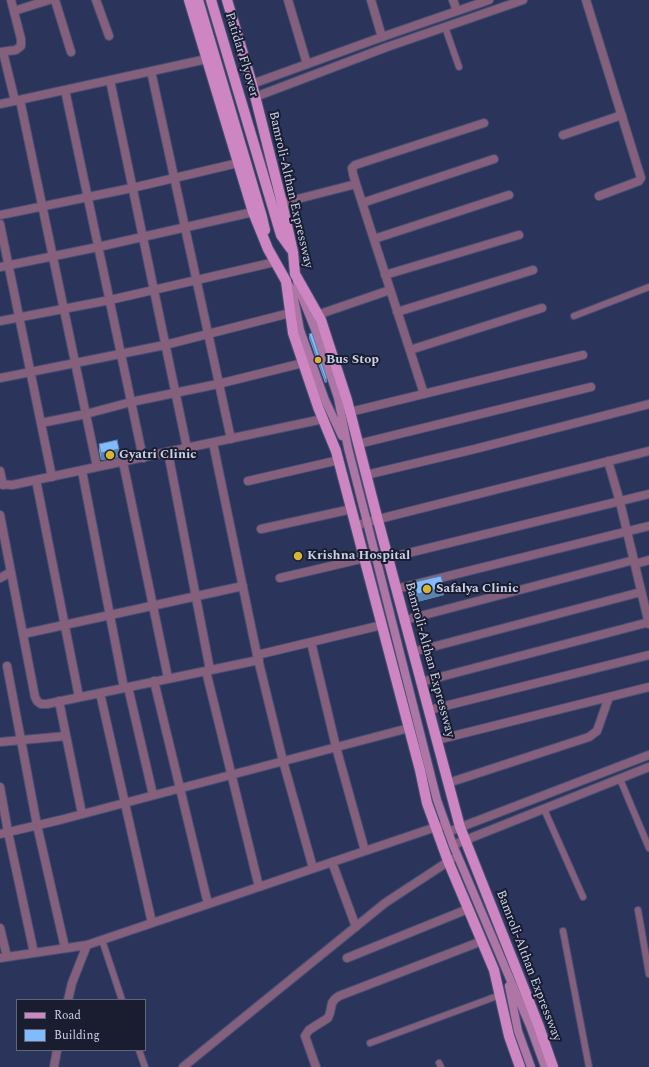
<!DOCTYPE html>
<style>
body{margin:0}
#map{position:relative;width:649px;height:1067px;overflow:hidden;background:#2b345a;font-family:Spectral,serif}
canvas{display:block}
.legend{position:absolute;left:16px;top:999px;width:130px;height:52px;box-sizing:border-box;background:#191d2f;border:1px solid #606579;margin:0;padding:5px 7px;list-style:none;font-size:12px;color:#cad1e9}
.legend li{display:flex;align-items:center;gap:8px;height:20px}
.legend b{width:20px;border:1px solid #606579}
</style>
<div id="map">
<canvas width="649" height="1067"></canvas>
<ul class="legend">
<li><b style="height:5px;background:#ce86c2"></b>Road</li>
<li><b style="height:11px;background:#82bbfc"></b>Building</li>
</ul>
</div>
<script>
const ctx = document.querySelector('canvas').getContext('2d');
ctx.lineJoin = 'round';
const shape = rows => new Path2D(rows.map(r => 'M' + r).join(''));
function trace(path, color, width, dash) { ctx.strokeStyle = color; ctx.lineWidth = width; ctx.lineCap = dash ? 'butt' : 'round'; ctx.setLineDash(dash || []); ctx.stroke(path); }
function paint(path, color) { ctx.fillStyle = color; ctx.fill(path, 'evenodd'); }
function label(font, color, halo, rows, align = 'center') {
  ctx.font = font + ' Spectral,serif'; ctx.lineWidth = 4; ctx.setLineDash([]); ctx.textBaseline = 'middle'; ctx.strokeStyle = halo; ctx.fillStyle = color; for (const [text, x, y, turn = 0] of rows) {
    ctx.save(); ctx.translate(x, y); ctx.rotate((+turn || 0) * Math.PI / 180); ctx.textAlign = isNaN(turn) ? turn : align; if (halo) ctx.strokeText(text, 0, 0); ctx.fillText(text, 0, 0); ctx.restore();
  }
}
const service = shape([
 [445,27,459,67],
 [574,316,649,287],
 [620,779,649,848],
 [544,809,583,897],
 [638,910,649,974],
 [563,931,589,1067],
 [102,940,122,1000],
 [370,1043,500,995],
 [139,1050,145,1067],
 [439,1063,441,1067]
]);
const minor = shape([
 [55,0,71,52],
 [96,0,109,36],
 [288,0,307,64],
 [371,0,382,37],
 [453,0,457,11],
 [586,0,641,178,639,181,599,196],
 [14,11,49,0],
 [0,52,16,50,21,46,21,39,11,0],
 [3,52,15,101],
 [151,71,231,439],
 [110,80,187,448],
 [65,90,143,458],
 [20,100,97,467],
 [0,104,207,59],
 [563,135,622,115],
 [282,203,356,184],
 [362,203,494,159],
 [0,215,132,188,238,163],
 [0,224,52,477],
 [374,239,509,195],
 [0,267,98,247,253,212],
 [385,275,519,235],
 [397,312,533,270],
 [317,315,390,290],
 [0,321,110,300,275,262],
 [410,350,542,308],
 [0,378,165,345,290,313],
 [424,394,356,184,353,174,352,168,355,165,484,123],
 [350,412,583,355],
 [41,423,86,414,131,402,218,384,303,363],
 [213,443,257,655,283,761,313,868],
 [358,444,591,387],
 [168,452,210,670],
 [608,461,620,502,649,624],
 [123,462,168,678],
 [0,471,3,485],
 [82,471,124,688],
 [366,475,475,449,649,404],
 [36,480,79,697],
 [248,481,339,460],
 [0,484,12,485,323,419],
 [0,515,35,697,37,701,41,704,47,704,259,660],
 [261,529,352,509],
 [388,558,649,494],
 [635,564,649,560],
 [0,578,11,572],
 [280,578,365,558],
 [396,589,649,526],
 [405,620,634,560],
 [23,634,243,586],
 [311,642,336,747,365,851],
 [413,652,641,592],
 [257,655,382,625],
 [7,666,37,825,65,948],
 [206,671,259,887],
 [154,681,208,904],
 [421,682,649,622],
 [128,687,153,795],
 [100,693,152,923],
 [59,701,82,814],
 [429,710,649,655],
 [437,740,649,687],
 [0,742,66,736],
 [448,783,589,737,597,731,609,697],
 [0,787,8,832,34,953],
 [0,834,60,820,409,728],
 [332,862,356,927],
 [0,928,7,957],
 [0,958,87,945,436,827,445,825],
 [347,958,468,909],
 [68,1000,72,983,87,945],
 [54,1067,57,1050],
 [183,1067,385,903,452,859],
 [316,1067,305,1036,309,1030,328,1018,330,1013,332,1003,335,999,339,996,482,941]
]);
const tertiary = shape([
 [252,84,382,37,489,0],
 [255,97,387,47,523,0],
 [356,526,367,522,649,451],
 [448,832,649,755],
 [453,845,649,767]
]);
const secondary = shape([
 [297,282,298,287,316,332,338,398,348,448,367,522,437,800,453,845,530,1026,545,1067],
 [288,284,293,293,300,330,325,400,342,436],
 [509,986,518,1031,531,1067]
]);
const primary = shape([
 [189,0,253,212,268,249,286,281,293,333,318,407,336,451,420,770,427,803,448,861,494,970,509,1036,520,1067],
 [198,0,262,217,265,230],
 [211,0,281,235,291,249],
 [227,0,252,84,282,203,293,252,295,274,321,320,347,400,376,513,460,827,538,1024,553,1067]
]);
const wall = shape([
 [309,334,327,382,325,383,309,338],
 [99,444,119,457,101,460,99,451],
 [415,582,444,595,417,602,415,590]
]);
const shadedWall = shape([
 [325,379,327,379,327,382,325,383],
 [119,449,119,457,101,460,101,453],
 [444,588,444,595,417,602,417,594]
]);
const building = shape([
 [312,333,327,379,325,379,309,334,312,333],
 [117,440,119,449,101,453,99,444,117,440],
 [441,576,444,588,417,594,415,582,441,576]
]);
const markers = [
 [318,360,4,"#d7b434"],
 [110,455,5,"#d7b434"],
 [298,556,5,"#d7b434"],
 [427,589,5,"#d7b434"]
];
const streetNames = [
 ["Patidar Flyover",241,55,73],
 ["Bamroli-Althan Expressway",290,190,77],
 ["Bamroli-Althan Expressway",429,660,75],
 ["Bamroli-Althan Expressway",528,966,69]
];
const poiNames = [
 ["Bus Stop",326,360],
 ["Gyatri Clinic",119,455],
 ["Krishna Hospital",307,556],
 ["Safalya Clinic",436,589]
];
trace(service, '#485074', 8);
trace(minor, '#485074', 10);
trace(tertiary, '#485074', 10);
trace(secondary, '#485074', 10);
trace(primary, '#485074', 12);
trace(service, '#84607d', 6);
trace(minor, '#84607d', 8);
trace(tertiary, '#84607d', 8);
trace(secondary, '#ae76a4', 8);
trace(primary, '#ce86c2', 10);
paint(wall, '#70a1d9');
paint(shadedWall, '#5b83b0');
paint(building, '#82bbfc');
trace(building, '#5b83b0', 1);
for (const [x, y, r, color] of markers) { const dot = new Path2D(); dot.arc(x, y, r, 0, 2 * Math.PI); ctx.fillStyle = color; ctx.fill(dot); trace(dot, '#191d2f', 1.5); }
label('13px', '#cad1e9', '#191d2f', streetNames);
label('bold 13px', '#cad1e9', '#191d2f', poiNames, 'left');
</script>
